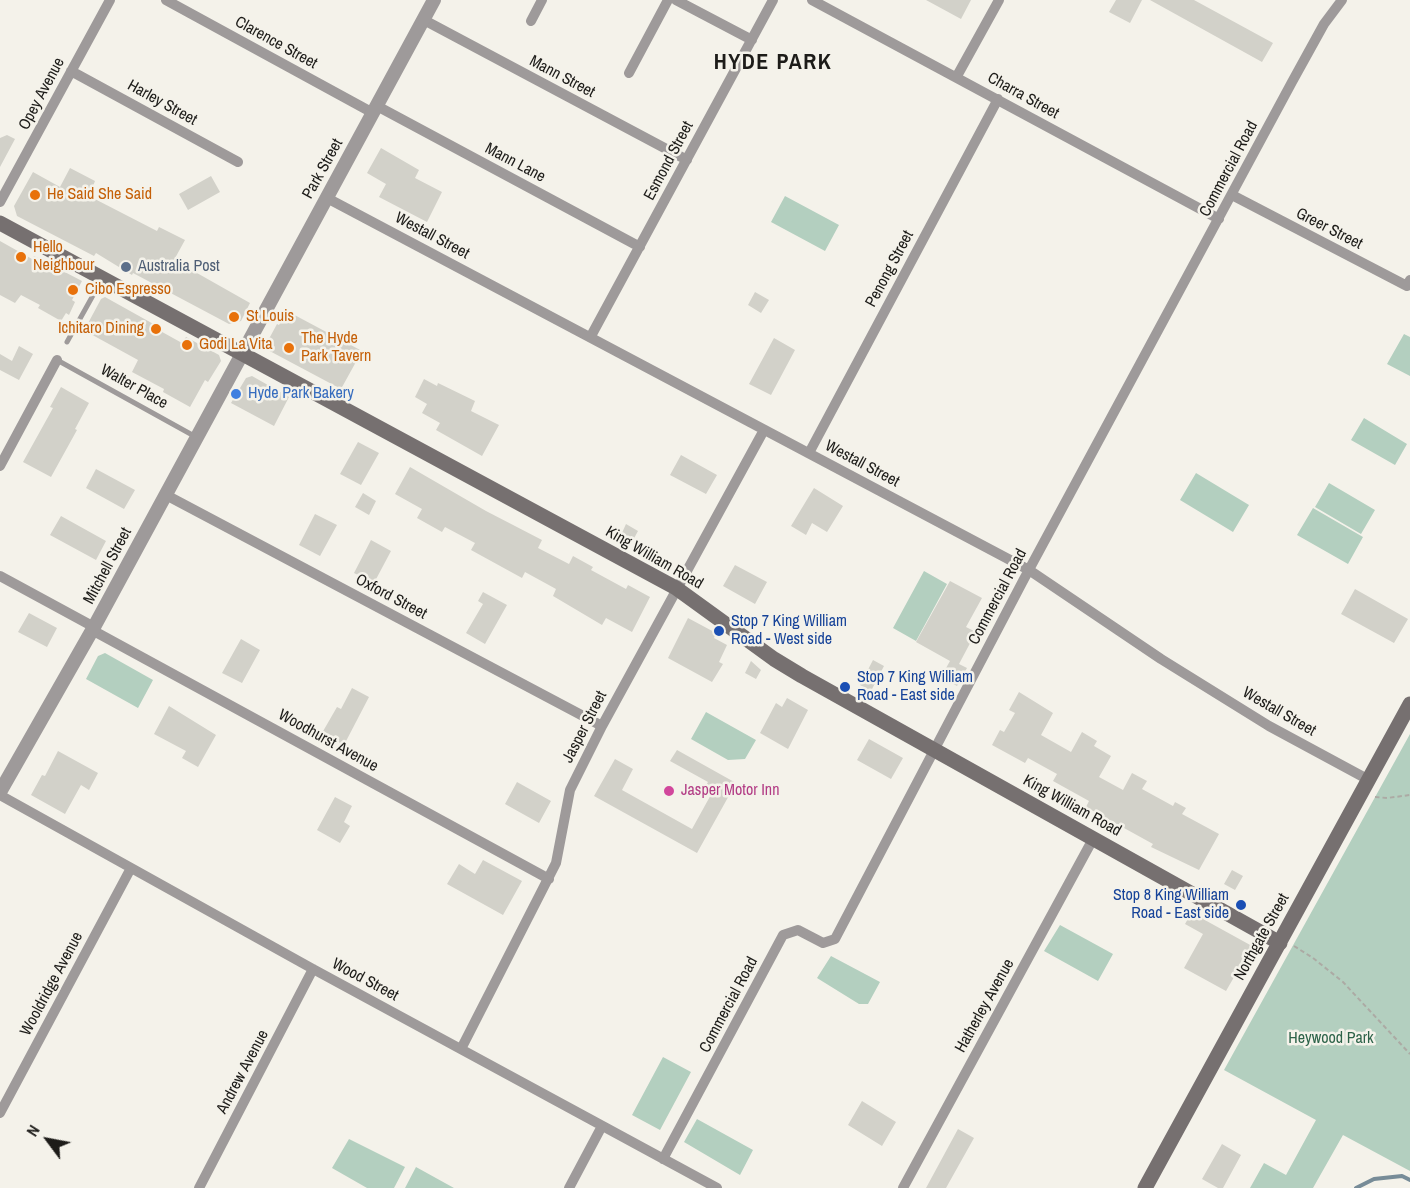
<!DOCTYPE html>
<style>
body{margin:0}
#map{position:relative;width:1410px;height:1188px;overflow:hidden;background:#f4f2ea;font-family:"Archivo Narrow",sans-serif}
canvas{display:block}
.north{position:absolute;left:18px;top:1110px;width:60px;height:60px;-webkit-text-stroke:4px #f4f2ea;paint-order:stroke;rotate:302deg;font-size:16px;font-weight:700;line-height:24px;text-align:center;color:#1d1c19}
.north::after{content:'';display:block;margin:auto;width:21px;height:27px;background:#1d1c19;clip-path:polygon(50% 0,100% 100%,50% 72%,0 100%)}
</style>
<div id="map">
<canvas width="1410" height="1188"></canvas>
<div class="north">N</div>
</div>
<script>
const ctx = document.querySelector('canvas').getContext('2d');
ctx.lineJoin = 'round';
function paint(path, color) { ctx.fillStyle = color; ctx.fill(path, 'evenodd'); }
const shape = rows => new Path2D(rows.map(r => 'M' + r).join(''));
function trace(path, color, width, dash) { ctx.strokeStyle = color; ctx.lineWidth = width; ctx.lineCap = dash ? 'butt' : 'round'; ctx.setLineDash(dash || []); ctx.stroke(path); }
function label(font, color, halo, rows, align = 'center') {
  ctx.font = font + ' "Archivo Narrow",sans-serif'; ctx.lineWidth = 5; ctx.setLineDash([]); ctx.textBaseline = 'middle'; ctx.strokeStyle = halo; ctx.fillStyle = color; for (const [text, x, y, turn = 0] of rows) {
    ctx.save(); ctx.translate(x, y); ctx.rotate((+turn || 0) * Math.PI / 180); ctx.textAlign = isNaN(turn) ? turn : align; if (halo) ctx.strokeText(text, 0, 0); ctx.fillText(text, 0, 0); ctx.restore();
  }
}
const green = shape([
 [785,196,839,225,825,251,771,222],
 [1404,334,1410,337,1410,376,1387,364],
 [1364,418,1407,444,1395,465,1351,440],
 [1196,473,1249,505,1233,532,1180,500],
 [1329,483,1375,510,1361,534,1315,507],
 [1313,508,1363,537,1348,564,1297,535],
 [924,571,947,584,916,641,893,628],
 [105,653,153,680,138,708,86,679,98,656],
 [706,712,756,740,745,759,728,760,691,739],
 [1410,734,1410,1171,1343,1135,1313,1188,1250,1188,1264,1163,1286,1175,1316,1120,1224,1070],
 [1060,925,1113,954,1098,981,1044,951],
 [831,956,880,982,868,1004,859,1004,817,978],
 [663,1057,691,1072,660,1130,632,1115],
 [697,1119,753,1150,740,1175,684,1142],
 [349,1139,405,1167,394,1188,367,1188,332,1168],
 [416,1167,454,1188,405,1188]
]);
const stream = shape([
 [1356,1188,1374,1179,1402,1176,1410,1180]
]);
const building = shape([
 [926,0,971,0,961,19],
 [1116,0,1142,0,1130,23,1109,12],
 [1150,0,1194,0,1273,43,1262,62],
 [7,135,15,139,0,167,0,138],
 [381,148,419,170,415,178,442,192,427,222,379,197,386,184,367,173],
 [70,168,95,181,89,196,157,231,159,227,185,240,174,260,250,303,241,321,229,324,133,273,132,275,96,253,94,256,17,216,14,206,33,172,60,187],
 [211,176,220,192,188,210,179,194],
 [0,241,32,259,34,256,82,281,72,300,75,302,69,315,66,313,61,321,38,308,40,305,21,295,15,303,0,295],
 [755,292,769,300,761,313,748,305],
 [105,297,157,326,155,328,182,343,186,337,219,355,221,361,208,382,205,380,190,407,163,392,164,389,132,372,138,360,87,332,86,327,101,299],
 [287,311,362,351,341,389,264,348,277,324,279,325],
 [774,338,795,350,771,395,749,384],
 [19,346,33,354,19,380,0,370,0,354,12,361],
 [252,376,289,397,274,426,231,403,246,378],
 [424,379,437,386,438,383,475,401,471,411,499,425,482,456,436,430,440,423,422,413,427,404,415,397],
 [61,387,89,403,75,429,77,430,51,477,23,462,53,408,50,407],
 [358,442,379,453,361,485,340,474],
 [681,455,717,475,706,494,670,475],
 [410,467,486,511,542,540,538,548,569,564,573,556,593,567,591,570,626,589,628,585,650,597,632,632,606,618,602,625,553,596,556,589,525,572,522,578,471,550,475,543,445,527,442,532,417,518,422,509,395,494],
 [96,469,135,490,124,509,86,488],
 [814,488,843,506,827,532,812,523,806,535,791,526],
 [363,493,376,501,369,515,355,507],
 [315,514,337,525,320,556,299,545],
 [61,516,106,541,96,560,50,535],
 [626,524,638,531,632,542,621,535],
 [371,540,391,551,374,583,354,573],
 [735,565,767,582,755,604,723,586],
 [950,581,982,598,966,627,976,632,959,664,967,668,957,686,941,677,950,661,916,642],
 [1355,589,1408,619,1394,643,1341,614],
 [483,592,507,605,485,644,466,633,483,604,478,601],
 [29,613,57,628,47,647,18,632],
 [688,618,716,633,714,638,727,645,719,662,723,664,712,682,668,658],
 [241,639,260,650,242,683,222,673],
 [873,660,884,666,871,691,860,685],
 [751,661,761,670,756,679,745,673],
 [352,688,369,697,344,745,322,733,337,707,341,709],
 [1019,692,1053,713,1041,735,1071,752,1082,732,1097,741,1094,746,1111,756,1099,777,1123,790,1132,773,1147,781,1142,789,1173,806,1175,802,1186,808,1182,814,1219,834,1199,870,1151,847,1153,844,1086,807,1089,801,1053,781,1057,774,1028,758,1025,763,992,745,1000,730,1004,732,1015,713,1009,710],
 [787,698,808,710,788,749,760,733,776,703,782,707],
 [169,706,216,735,198,767,182,758,186,751,154,734],
 [869,739,903,758,891,779,857,760],
 [677,750,736,783,697,853,594,796,615,759,633,769,622,790,692,829,713,791,705,787,708,782,670,761],
 [58,751,98,773,89,790,81,785,65,814,31,795,42,775,45,776],
 [517,782,551,801,539,823,505,804],
 [335,797,352,806,344,822,350,826,340,843,317,830],
 [483,860,522,881,503,915,447,884,459,864,475,874],
 [1232,870,1243,876,1235,890,1224,884],
 [1193,910,1204,917,1203,919,1252,946,1226,991,1184,968,1203,934,1185,924],
 [862,1101,896,1122,882,1146,848,1125],
 [958,1129,974,1138,946,1188,926,1188],
 [1222,1144,1241,1155,1223,1188,1218,1188,1202,1179]
]);
const path = shape([
 [1375,797,1387,798,1410,795],
 [1294,946,1313,958,1343,982,1410,1054]
]);
const service = shape([
 [67,342,101,281],
 [57,360,196,437]
]);
const minor = shape([
 [166,0,373,113],
 [676,0,752,40],
 [812,0,1219,219],
 [424,20,687,160],
 [531,21,542,0],
 [71,71,238,162],
 [629,73,668,0],
 [957,76,999,0],
 [377,106,640,247],
 [1232,195,1407,286,1410,280],
 [327,198,1029,570,1161,659,1269,726,1369,780],
 [0,202,110,0],
 [591,336,773,0],
 [809,453,998,99],
 [0,466,57,360],
 [166,495,602,726],
 [0,576,94,627],
 [92,630,549,879],
 [0,795,313,969,717,1188],
 [461,1049,556,863,570,790,602,726,764,430],
 [0,1113,131,868],
 [663,1159,783,935,798,930,823,943,835,939,1024,579,1292,82,1324,24,1342,0],
 [199,1188,313,969],
 [569,1188,602,1126],
 [903,1188,1093,839]
]);
const tertiary = shape([
 [0,792,94,627,434,0]
]);
const secondary = shape([
 [0,223,676,588,774,659,802,676,1280,943],
 [1145,1188,1410,704]
]);
const markers = [
 [35,195,6,"#e8710a"],
 [21,257,6,"#e8710a"],
 [126,267,6,"#5c6f8a"],
 [73,290,6,"#e8710a"],
 [234,317,6,"#e8710a"],
 [156,329,6,"#e8710a"],
 [187,345,6,"#e8710a"],
 [289,348,6,"#e8710a"],
 [236,394,6,"#3f7fe0"],
 [719,631,6,"#1a4fb4"],
 [845,687,6,"#1a4fb4"],
 [669,791,6,"#d1479c"],
 [1241,905,6,"#1a4fb4"]
];
const streetNames = [
 ["Clarence Street",276,43,29],
 ["Mann Street",562,77,28],
 ["Opey Avenue",42,94,-62],
 ["Charra Street",1023,96,29],
 ["Harley Street",162,103,29],
 ["Esmond Street",669,161,-62],
 ["Mann Lane",515,163,28],
 ["Park Street",323,169,-61],
 ["Commercial Road",1229,169,-62],
 ["Greer Street",1329,229,27],
 ["Westall Street",432,236,28],
 ["Penong Street",890,269,-62],
 ["Walter Place",134,387,29],
 ["Westall Street",862,464,28],
 ["King William Road",654,558,30],
 ["Mitchell Street",108,566,-62],
 ["Oxford Street",391,597,28],
 ["Commercial Road",998,597,-62],
 ["Westall Street",1279,712,30],
 ["Jasper Street",585,727,-63],
 ["Woodhurst Avenue",328,741,29],
 ["King William Road",1072,806,29],
 ["Northgate Street",1262,937,-61],
 ["Wood Street",365,980,28],
 ["Wooldridge Avenue",52,984,-62],
 ["Commercial Road",729,1005,-62],
 ["Hatherley Avenue",985,1006,-61],
 ["Andrew Avenue",243,1072,-62]
];
const foodNames = [
 ["He Said She Said",47,195],
 ["Hello",33,248],
 ["Neighbour",33,266],
 ["Cibo Espresso",85,290],
 ["St Louis",246,317],
 ["Ichitaro Dining",144,329,"right"],
 ["The Hyde",301,339],
 ["Park Tavern",301,357],
 ["Godi La Vita",199,345]
];
const serviceNames = [
 ["Australia Post",138,267]
];
const shopNames = [
 ["Hyde Park Bakery",248,394]
];
const transitNames = [
 ["Stop 7 King William",731,622],
 ["Road - West side",731,640],
 ["Stop 7 King William",857,678],
 ["Road - East side",857,696],
 ["Stop 8 King William",1229,896,"right"],
 ["Road - East side",1229,914,"right"]
];
const hotelNames = [
 ["Jasper Motor Inn",681,791]
];
const parkNames = [
 ["Heywood Park",1331,1039]
];
const districtNames = [
 ["HYDE PARK",773,63]
];
paint(green, '#b3cfbf');
trace(stream, '#778c98', 4);
paint(building, '#d2d1c9');
trace(path, '#acaaa4', 2, [4.5, 3]);
trace(service, '#9e9a9a', 5);
trace(minor, '#9e9a9a', 10);
trace(tertiary, '#9e9a9a', 14);
trace(secondary, '#767070', 15);
for (const [x, y, r, color] of markers) { const dot = new Path2D(); dot.arc(x, y, r, 0, 2 * Math.PI); ctx.fillStyle = color; ctx.fill(dot); trace(dot, '#f4f2ea', 2); }
label('16px', '#1d1c19', '#f4f2ea', streetNames);
label('16px', '#c56008', '#f4f2ea', foodNames, 'left');
label('16px', '#4e5e75', '#f4f2ea', serviceNames, 'left');
label('16px', '#366cbe', '#f4f2ea', shopNames, 'left');
label('16px', '#164399', '#f4f2ea', transitNames, 'left');
label('16px', '#b23c85', '#f4f2ea', hotelNames, 'left');
label('16px', '#2d6349', '#f4f2ea', parkNames);
ctx.letterSpacing = '1.5px';
label('bold 22px', '#1d1c19', '#f4f2ea', districtNames);
ctx.letterSpacing = '0px';
</script>
